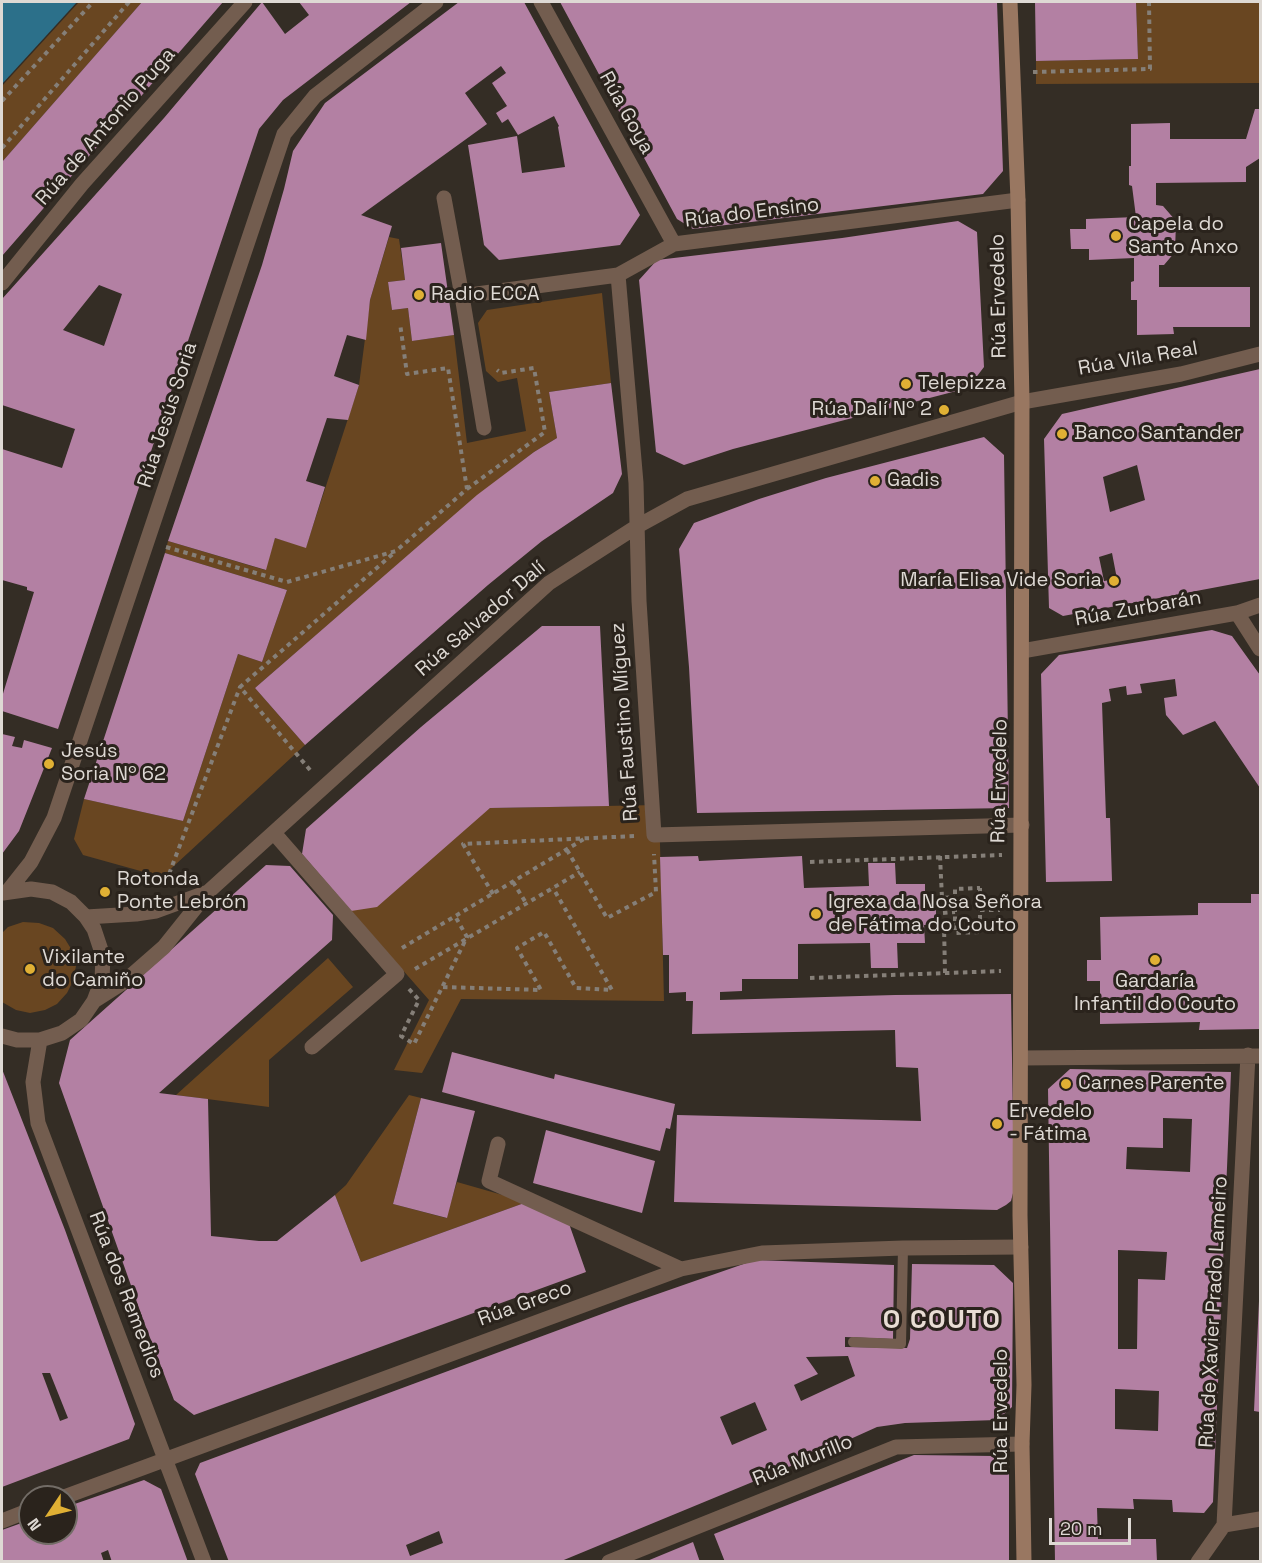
<!DOCTYPE html>
<meta charset="utf-8">
<style>
body{margin:0}
#map{position:relative;width:1262px;height:1563px;overflow:hidden;background:#342d25;font-family:"Space Grotesk",sans-serif}
canvas{display:block}
.frame{position:absolute;inset:0;border:3px solid #ded9d4;pointer-events:none}
.north{position:absolute;left:18px;top:1485px;width:60px;height:60px;box-sizing:border-box;background:#2a231c;border:2px solid #726c66;border-radius:50%;rotate:235deg;font-size:16px;font-weight:700;line-height:24px;text-align:center;color:#ded9d4}
.north::after{content:'';display:block;margin:auto;width:21px;height:27px;background:#e0b034;clip-path:polygon(50% 0,100% 100%,50% 72%,0 100%)}
.scale{position:absolute;left:1049px;top:1518px;width:82px;height:27px;box-sizing:border-box;border:3px solid #ded9d4;border-top:0;padding-left:8px;font-size:18px;line-height:21px;white-space:nowrap;color:#ded9d4;-webkit-text-stroke:4px #2a231c;paint-order:stroke}
</style>
<div id="map">
<canvas width="1262" height="1563"></canvas>
<div class="frame"></div>
<div class="north">N</div>
<div class="scale">20 m</div>
</div>
<script>
const ctx = document.querySelector('canvas').getContext('2d');
ctx.lineJoin = 'round';
function paint(path, color) { ctx.fillStyle = color; ctx.fill(path, 'evenodd'); }
const shape = rows => new Path2D(rows.map(r => 'M' + r).join(''));
function trace(path, color, width, dash) { ctx.strokeStyle = color; ctx.lineWidth = width; ctx.lineCap = dash ? 'butt' : 'round'; ctx.setLineDash(dash || []); ctx.stroke(path); }
function label(font, color, halo, rows, align = 'center') {
  ctx.font = font + ' "Space Grotesk",sans-serif'; ctx.lineWidth = 6; ctx.setLineDash([]); ctx.textBaseline = 'middle'; ctx.strokeStyle = halo; ctx.fillStyle = color; for (const [text, x, y, turn = 0] of rows) {
    ctx.save(); ctx.translate(x, y); ctx.rotate((+turn || 0) * Math.PI / 180); ctx.textAlign = isNaN(turn) ? turn : align; if (halo) ctx.strokeText(text, 0, 0); ctx.fillText(text, 0, 0); ctx.restore();
  }
}
const green = shape([
 [79,2,142,2,2,162,2,86],
 [1136,2,1260,2,1260,83,1036,84,1036,61,1138,59],
 [389,237,399,239,405,280,388,282,392,310,408,308,412,341,454,335,467,443,526,431,517,378,498,382,486,371,478,323,487,310,602,293,611,383,549,392,557,438,534,452,478,495,255,688,305,745,162,877,83,855,74,839,84,799,183,821,238,654,262,662,287,590,165,553,168,541,265,570,275,538,306,547,359,385,370,300],
 [659,805,664,1001,461,999,422,1073,394,1070,429,1000,351,911,490,808],
 [23,922,39,923,53,928,65,939,73,952,76,966,73,981,67,993,57,1004,45,1010,30,1013,16,1010,2,1002,2,933,8,927],
 [328,958,353,987,269,1060,269,1107,176,1095],
 [409,1095,421,1098,393,1204,446,1218,457,1182,527,1202,361,1262,335,1195,346,1185]
]);
const water = shape([
 [2,2,77,2,2,84]
]);
const building = shape([
 [142,2,223,2,2,256,2,162],
 [262,2,285,34,309,15,299,2,411,2,283,100,259,129,58,729,2,711,2,697,34,592,27,590,27,587,2,580,2,449,62,468,75,429,2,405,2,299,164,118],
 [99,285,122,294,104,346,63,330],
 [459,2,524,2,640,215,620,245,499,260,484,245,468,145,517,136,522,173,565,167,558,127,559,126,554,116,518,135,508,119,502,123,496,113,507,106,492,83,506,73,501,66,465,93,487,124,361,215,392,226,370,300,366,340,347,335,334,376,359,385,348,420,327,418,306,481,325,487,306,548,275,538,266,570,168,541,262,265,284,189,293,151,325,103],
 [560,2,997,2,1003,171,983,194,693,229,677,219],
 [1035,2,1136,2,1138,59,1036,61],
 [1255,109,1260,109,1260,158,1246,167,1246,182,1156,183,1156,205,1163,206,1176,221,1175,252,1164,265,1159,265,1159,287,1250,287,1250,327,1173,327,1174,334,1137,335,1137,300,1131,300,1131,282,1134,281,1134,258,1089,260,1089,249,1071,249,1070,229,1086,229,1086,219,1136,217,1132,186,1129,185,1129,166,1131,166,1131,124,1170,123,1170,139,1246,139],
 [958,221,977,232,984,367,968,388,733,449,684,465,656,452,639,280,657,260,842,238],
 [441,243,454,335,412,341,408,308,392,310,388,282,405,280,401,248],
 [1260,369,1260,579,1063,616,1049,608,1044,439,1062,414],
 [1137,465,1145,500,1110,512,1103,477],
 [1112,553,1117,579,1104,581,1099,557],
 [611,383,622,474,613,493,542,541,488,585,305,745,255,688,477,495,534,452,557,438,549,392],
 [984,437,1004,455,1009,808,697,813,689,667,679,549,694,523,759,499,826,478],
 [165,553,287,590,262,662,238,654,183,821,84,799],
 [542,626,600,626,609,806,490,808,377,907,351,911,302,854,306,829,421,727],
 [1212,630,1232,636,1260,675,1260,788,1215,721,1183,735,1166,715,1164,698,1177,696,1175,679,1140,684,1142,693,1127,695,1126,686,1109,689,1111,701,1102,703,1106,818,1110,818,1112,881,1046,882,1041,674,1059,655],
 [2,734,15,737,12,746,22,748,24,740,52,748,19,831,2,854],
 [698,856,699,861,802,856,804,888,869,886,868,863,895,863,896,884,925,884,925,902,936,902,936,925,924,925,925,943,897,943,898,968,871,968,870,943,798,944,798,979,742,979,742,991,720,992,720,1000,895,995,1011,994,1014,1189,1011,1201,1006,1205,997,1210,674,1202,677,1115,921,1121,918,1068,896,1067,895,1030,692,1034,693,1001,686,1001,686,992,669,993,669,955,663,955,660,857],
 [266,865,290,866,333,915,332,940,159,1093,208,1099,211,1236,259,1241,277,1241,335,1195,361,1262,527,1202,567,1218,586,1272,194,1415,174,1400,144,1322,59,1083,70,1040],
 [1251,894,1260,894,1260,1029,1199,1030,1200,1022,1100,1024,1100,981,1087,981,1087,960,1101,960,1100,917,1198,915,1198,903,1251,903],
 [452,1052,554,1079,555,1074,675,1104,670,1129,666,1128,660,1151,442,1092],
 [2,1069,65,1230,135,1424,129,1439,2,1487,2,1257,3,1257],
 [42,1373,50,1373,68,1418,60,1421],
 [1070,1069,1231,1072,1213,1502,1204,1513,1173,1512,1172,1500,1133,1499,1134,1509,1097,1508,1098,1539,1156,1539,1157,1562,1055,1562,1048,1089],
 [1163,1118,1192,1119,1190,1172,1126,1169,1127,1147,1163,1148],
 [1118,1250,1167,1252,1165,1280,1138,1279,1137,1349,1118,1349],
 [1115,1389,1159,1391,1158,1431,1115,1429],
 [421,1098,475,1111,447,1218,393,1204],
 [546,1130,655,1161,642,1213,533,1183],
 [755,1260,894,1265,893,1339,845,1337,845,1347,907,1348,910,1339,912,1264,994,1265,1013,1283,1012,1407,997,1420,905,1423,877,1427,784,1469,559,1562,229,1562,195,1474,200,1463,626,1305],
 [848,1356,855,1376,801,1401,794,1385,818,1374,806,1357],
 [755,1402,767,1430,732,1445,720,1417],
 [439,1531,443,1543,410,1556,406,1545],
 [1259,1301,1260,1301,1260,1412,1254,1411],
 [914,1455,994,1456,1009,1470,1009,1562,725,1562,714,1534],
 [144,1480,161,1489,188,1562,112,1562,108,1550,101,1553,104,1562,2,1562,2,1530,30,1520,30,1533,66,1533,66,1507],
 [693,1542,700,1562,647,1562,647,1561]
]);
const path = shape([
 [1033,72,1150,69,1149,2],
 [2,101,93,2],
 [2,148,129,2],
 [467,489,545,432,534,368,501,373,497,370],
 [166,547,287,582,396,551,467,489,448,368,407,374,400,323],
 [310,770,240,687,395,552],
 [567,850,607,918,656,892,654,854],
 [940,856,942,898,955,897],
 [810,862,1002,855],
 [166,882,240,687],
 [513,882,526,903],
 [980,888,980,932,955,933,955,889,980,888],
 [493,894,463,844,635,836],
 [980,910,1000,910],
 [943,913,955,912],
 [402,948,584,839],
 [415,969,580,872],
 [945,973,944,925,955,925],
 [810,978,1001,971],
 [443,987,541,990,517,948,544,932,576,988,612,990,553,888],
 [409,989,419,1000,401,1036,414,1044,467,937,455,916]
]);
const lane = shape([
 [853,1342,901,1344,903,1248]
]);
const street = shape([
 [541,2,674,244],
 [444,198,462,296,618,275,674,244,1018,200],
 [618,275,636,483,639,601,654,835,1022,825],
 [2,283,82,184,245,2],
 [462,296,484,428],
 [1237,613,1260,649],
 [1022,651,1237,613,1260,605],
 [274,833,397,974,312,1047],
 [8,891,31,862,54,818,284,134,315,96,436,2],
 [86,917,136,914,156,911,208,892],
 [94,1001,124,982,164,947,208,892,549,583,636,527,687,499,1022,402,1181,374,1260,354],
 [2,1036,17,1040,40,1040,62,1033,81,1020,94,1001,102,980,103,956,94,929,86,917,71,902,52,892,31,889,3,893],
 [40,1040,33,1082,38,1123,204,1562],
 [1021,1058,1260,1056],
 [498,1144,489,1181,681,1269],
 [64,1497,681,1269,762,1253,903,1248,1021,1247],
 [2,1521,30,1510],
 [1224,1525,1260,1519],
 [609,1562,896,1447,1022,1444],
 [1198,1562,1224,1525,1248,1055]
]);
const secondary = shape([
 [1010,2,1018,200,1022,402,1020,1215,1024,1385,1022,1444,1024,1562]
]);
const markers = [
 [1116,236,6,"#e0b034"],
 [419,295,6,"#e0b034"],
 [906,384,6,"#e0b034"],
 [944,410,6,"#e0b034"],
 [1062,434,6,"#e0b034"],
 [875,481,6,"#e0b034"],
 [1114,581,6,"#e0b034"],
 [49,764,6,"#e0b034"],
 [105,892,6,"#e0b034"],
 [816,914,6,"#e0b034"],
 [1155,960,6,"#e0b034"],
 [30,969,6,"#e0b034"],
 [1066,1084,6,"#e0b034"],
 [997,1124,6,"#e0b034"]
];
const streetNames = [
 ["Rúa Goya",626,113,61],
 ["Rúa de Antonio Puga",106,127,-49],
 ["Rúa do Ensino",752,213,-7],
 ["Rúa Ervedelo",999,296,-91],
 ["Rúa Vila Real",1138,359,-10],
 ["Rúa Jesús Soria",168,415,-72],
 ["Rúa Zurbarán",1138,609,-10],
 ["Rúa Salvador Dalí",481,619,-41],
 ["Rúa Faustino Míguez",625,722,-94],
 ["Rúa Ervedelo",1000,781,-89],
 ["Rúa dos Remedios",126,1295,69],
 ["Rúa Greco",525,1304,-20],
 ["Rúa de Xavier Prado Lameiro",1214,1312,-87],
 ["Rúa Ervedelo",1002,1411,-90],
 ["Rúa Murillo",803,1461,-22]
];
const poiNames = [
 ["Capela do",1128,225],
 ["Santo Anxo",1128,248],
 ["Radio ECCA",431,295],
 ["Telepizza",918,384],
 ["Rúa Dalí Nº 2",932,410,"right"],
 ["Banco Santander",1074,434],
 ["Gadis",887,481],
 ["María Elisa Vide Soria",1102,581,"right"],
 ["Jesús",61,752],
 ["Soria Nº 62",61,775],
 ["Rotonda",117,880],
 ["Ponte Lebrón",117,903],
 ["Igrexa da Nosa Señora",828,903],
 ["de Fátima do Couto",828,926],
 ["Vixilante",42,958],
 ["do Camiño",42,981],
 ["Gardaría",1155,982,"center"],
 ["Infantil do Couto",1155,1005,"center"],
 ["Carnes Parente",1078,1084],
 ["Ervedelo",1009,1112],
 ["- Fátima",1009,1135]
];
const districtNames = [
 ["O COUTO",942,1321]
];
paint(green, '#694621');
paint(water, '#2c708a');
paint(building, '#b380a3');
trace(path, '#857f78', 4, [4.5, 4.5]);
trace(lane, '#735d4f', 10);
trace(street, '#735d4f', 15);
trace(secondary, '#997761', 15);
for (const [x, y, r, color] of markers) { const dot = new Path2D(); dot.arc(x, y, r, 0, 2 * Math.PI); ctx.fillStyle = color; ctx.fill(dot); trace(dot, '#2a231c', 2); }
label('20px', '#ded9d4', '#2a231c', streetNames);
label('20px', '#ded9d4', '#2a231c', poiNames, 'left');
ctx.letterSpacing = '1.5px';
label('bold 26px', '#e8ddd4', '#2a231c', districtNames);
ctx.letterSpacing = '0px';
</script>
